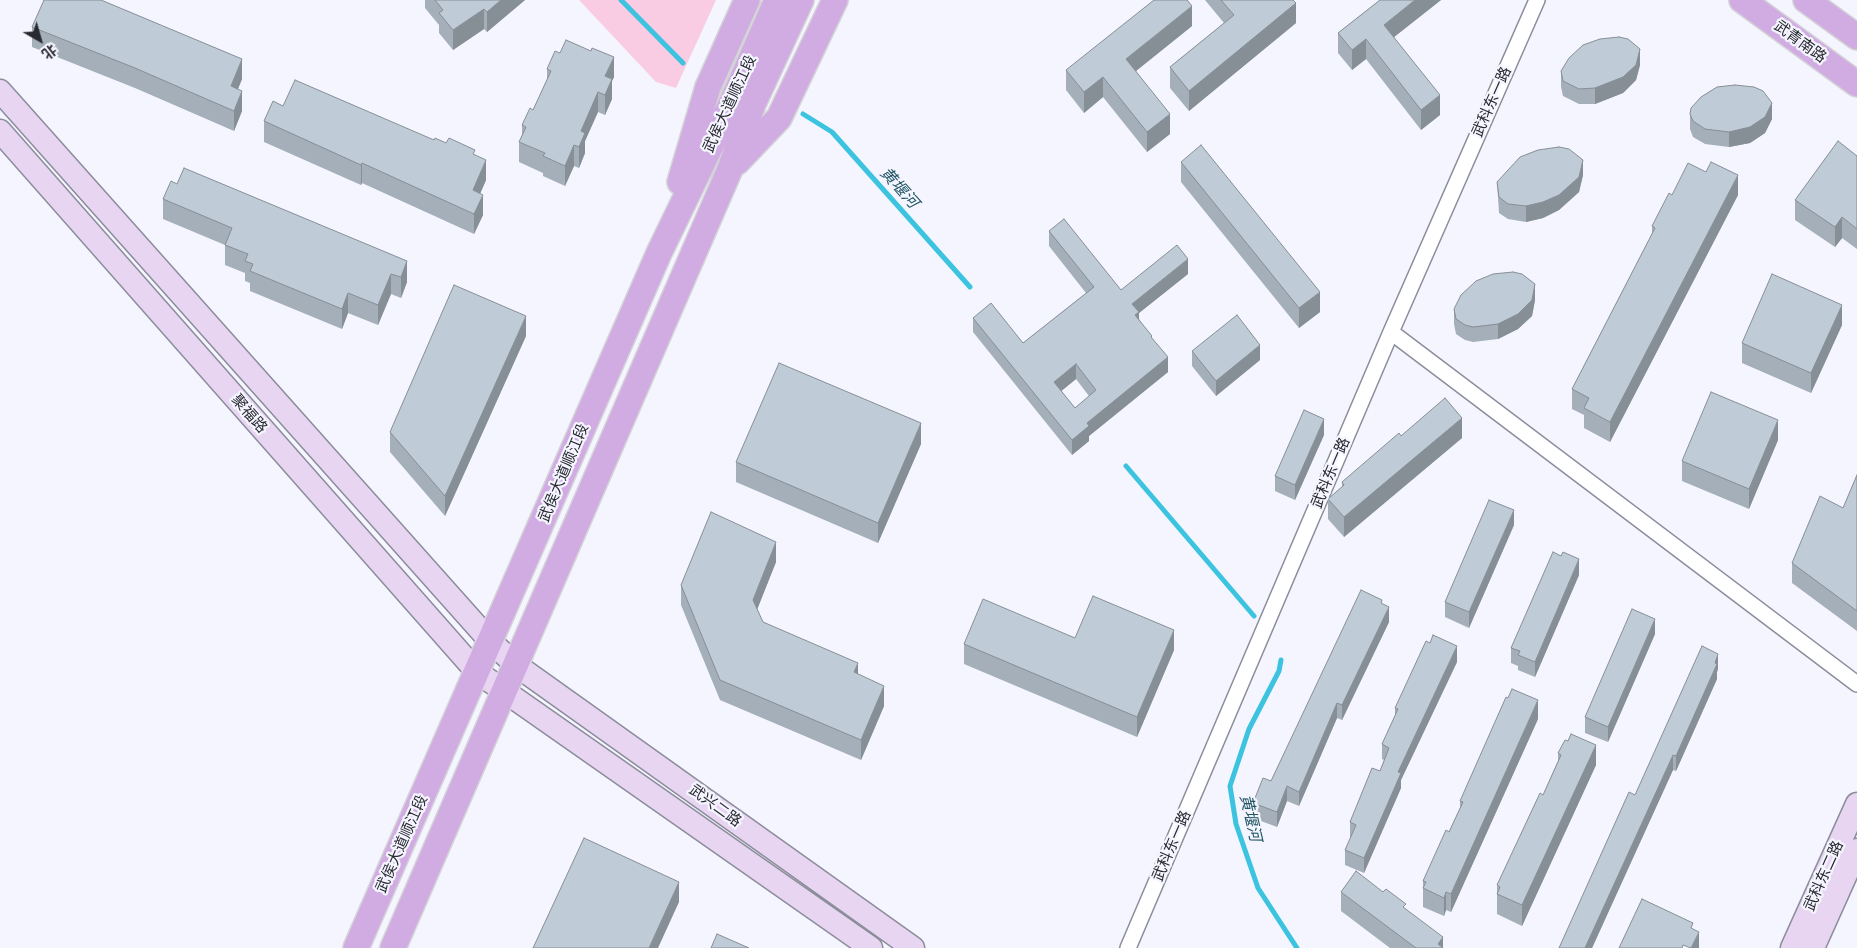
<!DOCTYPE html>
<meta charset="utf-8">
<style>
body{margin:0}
#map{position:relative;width:1857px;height:948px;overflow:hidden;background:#f4f5ff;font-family:Merriweather,"Noto Sans SC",serif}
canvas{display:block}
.north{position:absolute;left:15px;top:15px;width:50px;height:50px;-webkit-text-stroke:4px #f4f5ff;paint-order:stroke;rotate:142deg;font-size:14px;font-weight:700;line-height:20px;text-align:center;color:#292a30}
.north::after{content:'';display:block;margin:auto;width:18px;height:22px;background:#292a30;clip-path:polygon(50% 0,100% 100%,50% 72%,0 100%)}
</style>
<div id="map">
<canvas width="1857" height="948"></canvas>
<div class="north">北</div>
</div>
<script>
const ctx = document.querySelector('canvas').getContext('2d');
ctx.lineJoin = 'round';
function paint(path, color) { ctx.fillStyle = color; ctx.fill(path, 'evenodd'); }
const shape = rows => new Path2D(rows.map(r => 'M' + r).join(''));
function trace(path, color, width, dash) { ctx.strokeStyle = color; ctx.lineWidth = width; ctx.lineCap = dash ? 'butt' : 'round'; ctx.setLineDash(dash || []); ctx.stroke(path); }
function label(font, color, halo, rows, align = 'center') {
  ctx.font = font + ' Merriweather,"Noto Sans SC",serif'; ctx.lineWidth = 4.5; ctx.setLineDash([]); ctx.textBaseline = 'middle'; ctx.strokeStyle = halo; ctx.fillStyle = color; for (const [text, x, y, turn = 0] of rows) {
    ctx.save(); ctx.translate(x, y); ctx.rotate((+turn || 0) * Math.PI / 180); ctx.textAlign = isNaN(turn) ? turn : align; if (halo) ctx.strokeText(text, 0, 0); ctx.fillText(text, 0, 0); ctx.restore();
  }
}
const green = shape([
 [579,0,716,0,676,88,656,82]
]);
const stream = shape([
 [621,0,683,63],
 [803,114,832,132,970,287],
 [1126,466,1254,616],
 [1281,660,1279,671,1249,729,1230,786,1236,824,1258,888,1297,948]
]);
const street = shape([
 [1391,332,1857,684],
 [1128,948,1391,332,1537,0]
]);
const secondary = shape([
 [0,91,491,642,516,665,913,948],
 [0,131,477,672,871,948],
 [1792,948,1857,804],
 [1813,948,1857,850]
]);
const primary = shape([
 [1742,0,1857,84],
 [1806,0,1857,37],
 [737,162,779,118,835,0],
 [680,182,708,87,747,0],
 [356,948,659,253,733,100,777,0],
 [393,948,730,169,753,104,801,0]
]);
const wall = shape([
 [425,0,525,0,487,32,484,29,453,50,439,33,439,25,425,8],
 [1205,0,1293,0,1296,23,1189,111,1170,88,1170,67,1224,23],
 [1380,0,1441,0,1394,37,1440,115,1421,130,1366,59,1352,70,1338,53,1338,33],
 [1192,26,1136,71,1170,134,1147,152,1103,97,1084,113,1066,90,1066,70],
 [32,27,242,79,238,89,242,111,234,131,135,88,32,47],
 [560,53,614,77,612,81,612,99,605,115,598,112,585,141,585,153,579,168,574,166,565,186,543,176,543,173,519,162,519,142,522,136,522,125,533,110,547,80,547,69],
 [1640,65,1636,80,1623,93,1595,104,1579,104,1563,96,1561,87,1561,71],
 [283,106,446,143,475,155,486,180,480,194,483,215,474,234,362,183,361,185,264,142,264,121],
 [1690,114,1772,119,1765,133,1750,143,1729,147,1705,144,1693,137,1690,129],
 [1857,156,1857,249,1842,238,1835,247,1795,220,1795,200],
 [1181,162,1320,312,1299,328,1181,182],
 [1706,172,1738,195,1610,442,1584,428,1584,415,1572,409,1572,389,1652,234,1652,226,1672,195],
 [1583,175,1579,192,1559,210,1543,218,1526,222,1508,219,1499,213,1497,182],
 [177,184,407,261,407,282,401,298,391,294,378,325,348,313,342,329,250,291,250,283,245,281,245,273,225,265,225,245,163,219,163,199],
 [1049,231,1121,290,1188,274,1139,313,1139,319,1152,338,1168,372,1089,436,1089,441,1072,455,973,332,973,318,1023,343,1086,293,1049,246],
 [1076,379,1089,396,1075,408,1061,391],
 [1535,300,1532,316,1518,329,1498,339,1473,342,1465,340,1456,334,1454,324,1454,309],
 [1842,325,1811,393,1742,363,1742,343],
 [526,336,445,516,390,452,390,432],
 [1192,351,1260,360,1216,396,1192,366],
 [1324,435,1295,500,1275,491,1275,476],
 [1401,436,1462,438,1344,537,1328,519,1328,499,1342,487,1342,482],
 [1778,440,1749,509,1682,481,1682,461],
 [921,444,878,543,736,482,736,462],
 [1857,475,1857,631,1792,583,1792,563,1843,508],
 [1514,525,1469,628,1445,617,1445,602],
 [776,562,757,609,763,622,858,674,884,706,861,760,720,700,681,605,681,585],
 [1579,575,1535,677,1518,670,1518,666,1511,663,1511,648],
 [1382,604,1389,622,1342,720,1337,718,1299,806,1287,801,1277,827,1253,818,1253,803,1271,781],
 [1655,634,1608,742,1585,733,1585,717],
 [1075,638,1174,650,1137,737,964,664,964,644],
 [1457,662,1401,780,1401,788,1364,873,1345,865,1345,850,1351,838,1350,837,1350,822,1380,771,1384,760,1382,759,1382,744,1395,717,1395,708],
 [1718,669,1717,672,1717,679,1676,771,1673,770,1592,948,1559,948,1635,795],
 [1538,719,1451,912,1446,910,1444,916,1423,907,1423,881,1449,832,1460,808,1460,801],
 [1558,753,1596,765,1522,926,1497,914,1497,885,1543,795,1558,761],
 [1341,892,1406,910,1443,948,1390,948,1341,911]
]);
const shadedWall = shape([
 [501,0,525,0,487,32,487,12],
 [1415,0,1441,0,1384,45,1384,25],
 [1296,3,1296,23,1189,111,1189,91],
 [1192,6,1192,26,1126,79,1126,59],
 [484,9,484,29,453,50,453,30],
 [1366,39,1366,59,1352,70,1352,50],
 [1640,49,1640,65,1636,80,1623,93,1595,104,1595,88],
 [614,57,614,77,612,81,612,99,605,115,605,76],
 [242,59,242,79,231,106,231,86],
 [1103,77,1103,97,1084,113,1084,92],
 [242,91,242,111,234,131,234,111],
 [598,92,598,112,585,141,585,153,579,168,579,147,581,131],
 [1440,95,1440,115,1421,130,1421,110],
 [1772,103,1772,119,1765,133,1750,143,1729,147,1729,132],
 [1170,114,1170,134,1147,152,1147,132],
 [574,145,574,166,565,186,565,166],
 [486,160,486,180,473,210,473,190],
 [1583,160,1583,175,1579,192,1559,210,1543,218,1526,222,1526,206],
 [362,163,362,183,361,185,361,165],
 [1738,175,1738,195,1610,442,1610,422],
 [483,195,483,215,474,234,474,214],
 [1842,217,1842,238,1835,247,1835,227],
 [1188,259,1188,274,1139,313,1139,327,1132,304],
 [407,261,407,282,401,298,401,277],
 [391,274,391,294,378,325,378,305],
 [1535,284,1535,300,1532,316,1518,329,1498,339,1498,324],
 [1320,292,1320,312,1299,328,1299,308],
 [348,293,348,313,342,329,342,309],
 [1842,305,1842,325,1811,393,1811,373],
 [526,316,526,336,445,516,445,496],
 [1260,345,1260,360,1216,396,1216,381],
 [1168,357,1168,372,1089,436,1089,441,1072,455,1072,440,1087,423],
 [1076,364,1076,379,1054,397,1054,382],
 [1462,418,1462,438,1344,537,1344,517],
 [1324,419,1324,435,1295,500,1295,485],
 [1778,420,1778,440,1749,509,1749,489],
 [921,423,921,444,878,543,878,523],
 [1514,510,1514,525,1469,628,1469,612],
 [776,542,776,562,753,620,753,600],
 [1579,559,1579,575,1535,677,1535,662],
 [1389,607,1389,622,1342,720,1342,705],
 [1655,619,1655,634,1608,742,1608,727],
 [1174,630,1174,650,1137,737,1137,717],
 [1457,646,1457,662,1401,780,1401,788,1364,873,1364,858,1398,772],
 [1718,654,1718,669,1717,672,1717,679,1676,771,1676,756],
 [858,663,858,683,854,672],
 [884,686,884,706,861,760,861,740],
 [1538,700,1538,719,1451,912,1451,894],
 [1337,703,1337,718,1299,806,1299,792],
 [1596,745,1596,765,1522,926,1522,905],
 [1673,755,1673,770,1592,948,1585,948],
 [1287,786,1287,801,1277,827,1277,812],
 [679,882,679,902,658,948,649,948],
 [1446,892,1446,910,1444,916,1444,898],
 [1699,932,1699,948,1691,948],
 [1443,937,1443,948,1438,944]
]);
const building = shape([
 [44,0,101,0,242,59,231,86,242,91,234,111,135,68,32,27,44,0],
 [435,0,501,0,487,12,484,9,453,30,439,13,443,10,435,0],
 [1154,0,1187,0,1192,6,1126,59,1170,114,1147,132,1103,77,1084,92,1066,70,1154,0],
 [1221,0,1293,0,1296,3,1189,91,1170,67,1234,15,1221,0],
 [1380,0,1415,0,1384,25,1440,95,1421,110,1366,39,1352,50,1338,33,1380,0],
 [1619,37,1628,39,1640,49,1636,65,1623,77,1595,88,1579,89,1563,81,1561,71,1569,58,1583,45,1600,39,1619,37],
 [566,40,591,51,592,48,614,57,605,76,612,79,605,95,598,92,581,131,585,133,579,147,574,145,565,166,543,156,545,153,519,142,526,127,522,125,530,108,533,110,551,71,547,69,555,51,560,53,566,40],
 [295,80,434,140,435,138,446,143,449,138,475,150,473,154,486,160,473,190,483,195,474,214,362,163,361,165,264,121,273,101,283,106,295,80],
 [1735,85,1754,87,1763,91,1772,103,1765,117,1750,127,1729,132,1705,129,1693,121,1690,114,1691,108,1701,97,1717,87,1735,85],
 [1838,141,1857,156,1857,229,1842,217,1835,227,1795,200,1838,141],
 [1201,145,1320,292,1299,308,1181,162,1201,145],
 [1559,147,1569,149,1583,160,1579,177,1559,195,1543,202,1526,206,1508,204,1499,197,1497,182,1520,157,1538,150,1559,147],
 [1711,162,1738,175,1610,422,1584,408,1589,398,1572,389,1655,228,1652,226,1669,193,1672,195,1688,163,1706,172,1711,162],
 [184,168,407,261,401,277,391,274,378,305,348,293,342,309,250,271,253,264,245,261,248,254,225,245,232,228,163,199,171,181,177,184,184,168],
 [1064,219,1121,290,1177,245,1188,259,1132,304,1139,312,1135,315,1152,336,1151,337,1168,357,1087,423,1089,426,1072,440,973,318,991,303,1023,343,1094,287,1049,231,1064,219],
 [1076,364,1096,390,1075,408,1054,382,1076,364],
 [1513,272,1522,274,1535,284,1532,300,1518,314,1498,324,1473,327,1465,325,1456,319,1454,309,1461,295,1476,281,1493,274,1513,272],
 [1772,274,1842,305,1811,373,1742,343,1772,274],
 [454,285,526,316,445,496,390,432,454,285],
 [1237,315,1260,345,1216,381,1192,351,1237,315],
 [779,363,921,423,878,523,736,462,779,363],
 [1711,392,1778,420,1749,489,1682,461,1711,392],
 [1445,398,1462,418,1344,517,1328,499,1344,485,1342,482,1399,433,1401,436,1445,398],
 [1304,410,1324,419,1295,485,1275,476,1304,410],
 [1857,475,1857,611,1792,563,1820,496,1843,508,1857,475],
 [1489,500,1514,510,1469,612,1445,602,1489,500],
 [711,512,776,542,753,600,763,622,858,663,854,672,884,686,861,740,720,680,681,585,711,512],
 [1553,552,1561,556,1563,552,1579,559,1535,662,1518,655,1520,651,1511,648,1553,552],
 [1361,590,1382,600,1381,603,1389,607,1342,705,1337,703,1299,792,1287,786,1277,812,1253,803,1263,778,1271,781,1361,590],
 [1093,596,1174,630,1137,717,964,644,983,599,1075,638,1093,596],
 [1632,609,1655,619,1608,727,1585,717,1632,609],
 [1433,635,1457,646,1398,772,1401,773,1364,858,1345,850,1356,825,1350,822,1372,768,1380,771,1389,748,1382,744,1398,709,1395,708,1426,641,1430,643,1433,635],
 [1702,646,1718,654,1715,663,1717,664,1676,756,1673,755,1585,948,1559,948,1629,792,1635,795,1702,646],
 [1512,689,1538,700,1451,894,1446,892,1444,898,1423,888,1426,882,1423,881,1446,830,1449,832,1463,802,1460,801,1506,697,1508,698,1512,689],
 [1571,734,1596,745,1522,905,1497,894,1500,887,1497,885,1540,793,1543,795,1561,755,1558,753,1565,740,1568,741,1571,734],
 [584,838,679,882,649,948,533,948,584,838],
 [1356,871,1383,892,1386,889,1406,904,1403,907,1443,937,1438,944,1443,948,1416,948,1341,892,1356,871],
 [1642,899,1693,923,1691,928,1699,932,1691,948,1683,945,1682,948,1619,948,1642,899],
 [717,934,749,948,711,948,717,934]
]);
const streetNames = [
 ["武青南路",1800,42,36],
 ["武科东一路",1492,102,-66],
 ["武侯大道顺江段",730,104,-65],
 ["聚福路",249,414,49],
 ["武侯大道顺江段",564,473,-67],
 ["武科东一路",1331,473,-67],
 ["武兴二路",715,806,36],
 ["武侯大道顺江段",402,844,-66],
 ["武科东一路",1172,846,-67],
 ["武科东二路",1824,876,-66]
];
const waterNames = [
 ["黄堰河",899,188,48],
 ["黄堰河",1250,818,77]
];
paint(green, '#facce3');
trace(stream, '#3cc3df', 5);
trace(street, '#8b8d9b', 18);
trace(secondary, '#8b8d9b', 25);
trace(primary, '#d4d4d6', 28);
trace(street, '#fff', 15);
trace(secondary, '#e8d5f1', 22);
trace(primary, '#d1ace3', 25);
paint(wall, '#a4afb9');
paint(shadedWall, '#868e96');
paint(building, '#bfcbd7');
trace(building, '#868e96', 1);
label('15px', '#292a30', '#f4f5ff', streetNames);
label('italic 16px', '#225764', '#f4f5ff', waterNames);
</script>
